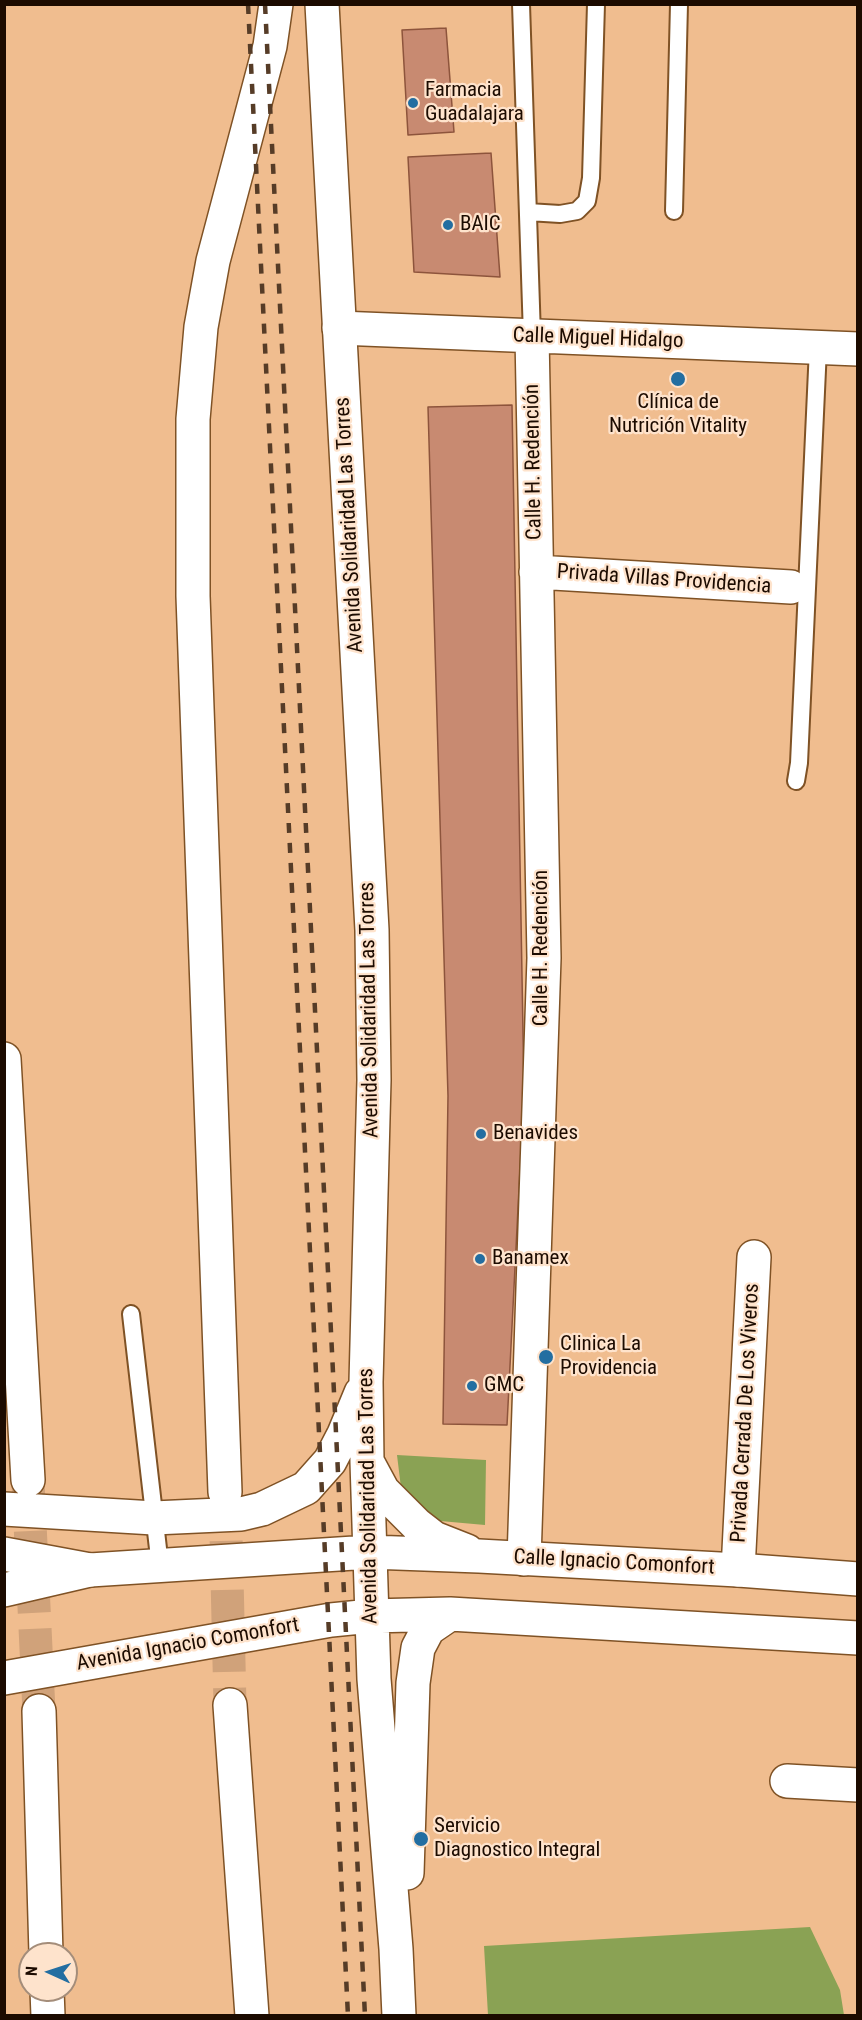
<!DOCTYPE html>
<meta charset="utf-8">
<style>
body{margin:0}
#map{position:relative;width:862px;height:2020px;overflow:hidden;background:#f0bd8f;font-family:"Roboto Condensed",sans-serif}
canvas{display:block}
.frame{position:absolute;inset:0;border:6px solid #1c0b00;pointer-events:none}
.north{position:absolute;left:18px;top:1942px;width:60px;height:60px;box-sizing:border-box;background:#fee3cc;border:2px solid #a48d7a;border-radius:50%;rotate:273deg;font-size:16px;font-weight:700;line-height:24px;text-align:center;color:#1c0b00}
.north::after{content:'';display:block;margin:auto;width:21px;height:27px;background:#236ea1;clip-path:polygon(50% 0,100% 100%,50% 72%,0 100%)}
</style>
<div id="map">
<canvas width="862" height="2020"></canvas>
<div class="frame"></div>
<div class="north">N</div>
</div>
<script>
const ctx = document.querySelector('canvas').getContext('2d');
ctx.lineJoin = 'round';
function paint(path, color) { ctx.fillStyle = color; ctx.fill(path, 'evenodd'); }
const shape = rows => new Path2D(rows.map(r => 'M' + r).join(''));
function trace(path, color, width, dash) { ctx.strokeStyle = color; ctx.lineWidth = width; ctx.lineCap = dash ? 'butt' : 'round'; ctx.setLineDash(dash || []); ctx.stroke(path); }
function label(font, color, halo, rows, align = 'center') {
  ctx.font = font + ' "Roboto Condensed",sans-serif'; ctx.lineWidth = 4.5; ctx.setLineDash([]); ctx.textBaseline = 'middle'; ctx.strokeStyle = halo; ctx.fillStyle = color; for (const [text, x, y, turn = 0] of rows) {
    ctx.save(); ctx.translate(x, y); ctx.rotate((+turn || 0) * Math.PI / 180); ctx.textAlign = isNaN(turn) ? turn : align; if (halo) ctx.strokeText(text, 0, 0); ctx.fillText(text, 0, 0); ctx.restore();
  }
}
const green = shape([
 [397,1455,486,1460,485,1525,429,1520,402,1496],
 [810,1927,840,1990,844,2015,488,2015,484,1946]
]);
const building = shape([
 [446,28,454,132,408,135,402,30,446,28],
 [491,153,500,277,414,272,408,157,491,153],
 [512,405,524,1090,507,1425,443,1424,448,1096,428,407,512,405]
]);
const secondaryTunnel = shape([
 [28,1482,39,1711],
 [225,1492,230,1705]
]);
const lane = shape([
 [521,4,532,336],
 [674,211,679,4],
 [528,212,560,214,577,211,587,201,591,178,596,4],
 [796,781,799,763,818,348],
 [131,1314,160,1566]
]);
const street = shape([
 [339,328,858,349],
 [536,572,791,587],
 [4,1554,90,1570],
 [524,1559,544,958,532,336],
 [738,1570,754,1257],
 [787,1781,858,1785]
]);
const secondary = shape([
 [322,4,372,930,374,1080,366,1382,367,1462,374,1679,396,1949,399,2016],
 [4,1059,28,1480],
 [369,1465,383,1491,416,1524,434,1538,467,1551],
 [225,1492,193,596,193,419,201,327,213,261,270,46,276,4],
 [4,1509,154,1518,241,1514,262,1509,306,1488,330,1461,344,1434,361,1393],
 [4,1590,90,1570,370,1552,479,1556,738,1570,858,1579],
 [4,1678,331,1620,371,1616,450,1614,858,1638],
 [230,1705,252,2016],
 [39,1711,46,1954],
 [407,1873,413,1683,418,1648,428,1629,450,1614],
 [47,1990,48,2016]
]);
const rail = shape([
 [248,4,348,2016],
 [265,4,365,2016]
]);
const markers = [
 [413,103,6,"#236ea1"],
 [448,225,6,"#236ea1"],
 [678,379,8,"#236ea1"],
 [481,1134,6,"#236ea1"],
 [480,1259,6,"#236ea1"],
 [546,1357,8,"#236ea1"],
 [472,1386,6,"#236ea1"],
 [421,1839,8,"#236ea1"]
];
const poiNames = [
 ["Farmacia",425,91],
 ["Guadalajara",425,115],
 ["BAIC",460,225],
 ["Clínica de",678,403,"center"],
 ["Nutrición Vitality",678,427,"center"],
 ["Benavides",493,1134],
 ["Banamex",492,1259],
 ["Clinica La",560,1345],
 ["Providencia",560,1369],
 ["GMC",484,1386],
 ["Servicio",434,1827],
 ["Diagnostico Integral",434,1851]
];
const streetNames = [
 ["Calle Miguel Hidalgo",598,339,2],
 ["Calle H. Redención",534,462,-91],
 ["Avenida Solidaridad Las Torres",350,525,-93],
 ["Privada Villas Providencia",664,580,4],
 ["Calle H. Redención",542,948,-90],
 ["Avenida Solidaridad Las Torres",370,1010,-91],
 ["Privada Cerrada De Los Viveros",746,1413,-87],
 ["Avenida Solidaridad Las Torres",369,1496,-91],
 ["Calle Ignacio Comonfort",614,1563,3],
 ["Avenida Ignacio Comonfort",188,1645,-10]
];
paint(green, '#8aa254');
paint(building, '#c88a71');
trace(building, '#8d543c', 1.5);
trace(secondaryTunnel, '#d0a27a', 33, [33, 16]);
trace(lane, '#7f5225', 20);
trace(street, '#7f5225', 36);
trace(secondary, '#7f5225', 36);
trace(lane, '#fff', 16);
trace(street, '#fff', 33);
trace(secondary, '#fff', 33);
trace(rail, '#563c27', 4.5, [10, 10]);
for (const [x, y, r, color] of markers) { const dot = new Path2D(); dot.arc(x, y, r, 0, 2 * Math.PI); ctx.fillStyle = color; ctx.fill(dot); trace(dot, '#fee3cc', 2); }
label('21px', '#1c0b00', '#fee3cc', poiNames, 'left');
label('21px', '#1c0b00', '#fee3cc', streetNames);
</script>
